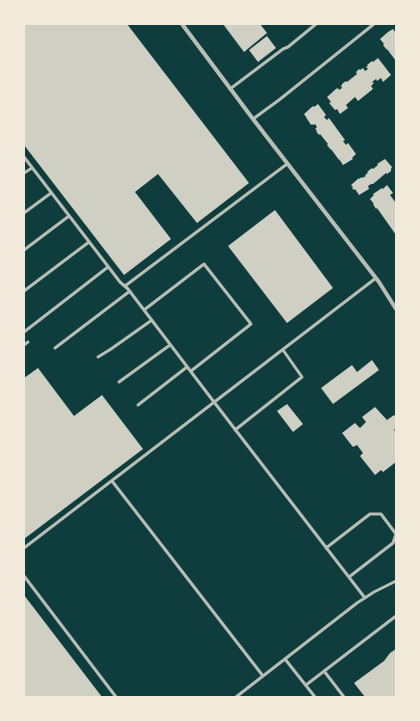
<!DOCTYPE html>
<style>
body{margin:0}
#map{position:relative;width:420px;height:721px;overflow:hidden;background:#0f3d3e;font-family:"Work Sans",sans-serif}
canvas{display:block}
.frame{position:absolute;inset:0;border:25px solid #f1e9da;pointer-events:none}
</style>
<div id="map">
<canvas width="420" height="721"></canvas>
<div class="frame"></div>
</div>
<script>
const ctx = document.querySelector('canvas').getContext('2d');
ctx.lineJoin = 'round';
function paint(path, color) { ctx.fillStyle = color; ctx.fill(path, 'evenodd'); }
const shape = rows => new Path2D(rows.map(r => 'M' + r).join(''));
function trace(path, color, width, dash) { ctx.strokeStyle = color; ctx.lineWidth = width; ctx.lineCap = dash ? 'butt' : 'round'; ctx.setLineDash(dash || []); ctx.stroke(path); }
const building = shape([
 [24,24,127,24,249,183,197,223,158,174,135,192,171,239,124,275,24,145],
 [223,24,260,24,267,33,244,52],
 [393,29,396,33,396,61,387,49,387,50,383,45,384,44,380,39,388,32],
 [267,36,276,48,258,62,249,50],
 [378,58,388,71,391,75,383,82,381,78,377,81,376,79,372,82,374,83,371,86,373,89,358,101,355,97,346,105,348,108,340,114,337,109,335,110,329,103,331,102,327,97,336,89,338,88,339,90,342,88,341,86,342,85,342,84,346,81,347,82,357,74,356,72,359,69,360,70,363,68,365,71,368,69,366,67,368,66,367,65,372,61,373,62],
 [318,104,326,115,324,117,327,120,329,118,345,140,343,141,346,145,348,143,356,154,352,158,353,159,343,165,339,159,339,160,331,149,331,150,327,145,328,144,320,134,319,135,316,131,317,130,315,129,317,127,315,124,313,125,312,124,311,125,304,114,313,106,314,107],
 [385,159,392,167,391,169,391,171,387,174,386,173,373,184,371,184,368,186,369,189,359,195,355,189,354,190,352,188,353,187,351,185,359,178,359,179,362,177,362,178,366,176,365,175,368,173,367,172,372,168,373,169,378,165,377,164],
 [387,185,393,193,390,195,396,203,396,235,377,208,376,209,373,204,374,204,370,199,374,195,373,194,382,188,383,189],
 [275,210,333,288,287,323,228,246],
 [372,360,379,370,333,404,321,388,352,365,357,372],
 [38,368,74,416,102,395,143,449,24,539,24,378],
 [287,404,303,424,293,432,277,411],
 [375,407,387,420,394,415,396,417,396,428,394,430,396,432,396,462,383,472,381,470,375,475,360,456,363,453,357,445,353,447,342,433,355,423,360,428,366,422,362,417],
 [24,595,102,697,24,697],
 [396,649,396,697,365,697,354,683,384,661,390,653]
]);
const service = shape([
 [230,89,283,49,288,47,316,24],
 [253,119,279,100,374,24],
 [24,157,120,282,128,289,214,402,365,598],
 [24,173,32,168],
 [24,213,51,193],
 [24,250,69,216],
 [125,286,287,164],
 [24,291,89,242],
 [144,310,204,264,251,324,191,371],
 [24,332,108,267],
 [24,345,28,342],
 [55,348,130,291],
 [98,357,111,349,152,320],
 [119,382,170,345],
 [138,405,187,367],
 [235,430,302,377,283,350],
 [112,481,263,676],
 [24,548,376,278],
 [326,548,370,514,381,514,396,534,393,543,349,577],
 [24,576,116,697],
 [285,659,315,697],
 [324,671,344,697],
 [306,685,396,616],
 [236,697,357,603,374,592,396,581]
]);
const minor = shape([
 [182,24,253,119,379,282,396,309]
]);
paint(building, '#cfcfc3');
trace(service, '#b8beb3', 3);
trace(minor, '#b8beb3', 4);
</script>
